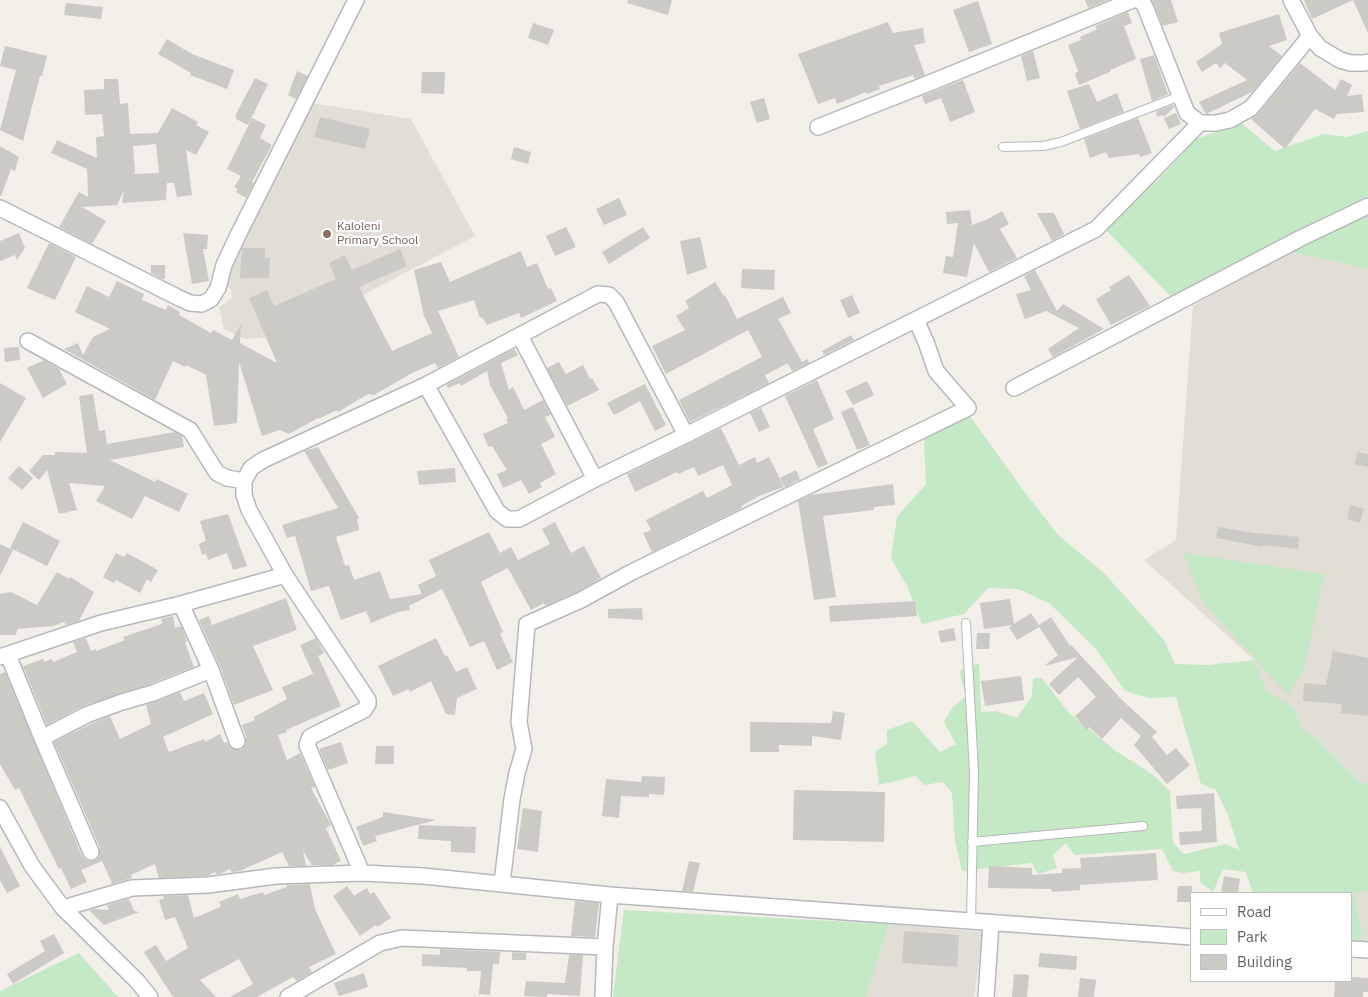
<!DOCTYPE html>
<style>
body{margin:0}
#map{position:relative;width:1368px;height:997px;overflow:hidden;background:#f1efe8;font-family:"IBM Plex Sans",sans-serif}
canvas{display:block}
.legend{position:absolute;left:1190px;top:892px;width:162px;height:90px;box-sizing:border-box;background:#fff;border:1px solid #bfc1c3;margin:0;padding:6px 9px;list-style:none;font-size:15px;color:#5f6368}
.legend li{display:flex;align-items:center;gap:10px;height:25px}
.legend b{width:25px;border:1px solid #bfc1c3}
</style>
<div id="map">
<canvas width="1368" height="997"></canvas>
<ul class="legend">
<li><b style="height:6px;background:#fff"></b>Road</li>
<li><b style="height:14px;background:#c5e8c5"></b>Park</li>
<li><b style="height:14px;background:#cccac5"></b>Building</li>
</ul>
</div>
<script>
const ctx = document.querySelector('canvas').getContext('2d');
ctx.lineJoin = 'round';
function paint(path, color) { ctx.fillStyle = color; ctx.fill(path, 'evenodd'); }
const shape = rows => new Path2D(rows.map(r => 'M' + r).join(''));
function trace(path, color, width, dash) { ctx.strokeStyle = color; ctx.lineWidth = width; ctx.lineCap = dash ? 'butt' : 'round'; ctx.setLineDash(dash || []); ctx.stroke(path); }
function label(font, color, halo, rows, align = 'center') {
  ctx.font = font + ' "IBM Plex Sans",sans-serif'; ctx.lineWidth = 4.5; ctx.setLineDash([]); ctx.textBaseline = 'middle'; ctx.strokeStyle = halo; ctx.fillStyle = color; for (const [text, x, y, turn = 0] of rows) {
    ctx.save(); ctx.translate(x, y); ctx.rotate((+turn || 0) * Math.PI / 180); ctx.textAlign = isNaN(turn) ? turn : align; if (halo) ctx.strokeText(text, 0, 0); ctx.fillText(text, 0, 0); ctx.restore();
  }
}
const education = shape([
 [312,103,411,119,475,236,361,296,273,337,244,339,224,329,219,307,232,298,231,289,223,285,226,273],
 [1290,252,1368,269,1368,783,1361,783,1316,738,1301,727,1295,709,1266,690,1254,660,1144,560,1176,540,1193,306],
 [1368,890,1368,941,1363,941,1355,894],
 [889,924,983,932,974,997,866,997]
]);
const green = shape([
 [1241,123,1275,151,1324,134,1347,137,1368,131,1368,196,1172,298,1105,229,1165,173,1196,139],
 [1368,214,1368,269,1290,252],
 [970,416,1023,490,1059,536,1103,572,1164,640,1175,664,1208,665,1254,660,1266,690,1295,709,1301,727,1316,738,1361,783,1368,783,1368,890,1355,894,1363,941,1352,940,1352,893,1253,893,1246,872,1223,869,1213,892,1200,882,1200,871,1183,873,1173,871,1162,849,1075,855,1066,843,1053,855,1057,868,1038,874,1032,863,962,871,955,841,952,793,943,782,924,785,916,776,879,785,875,752,887,744,887,730,912,721,940,752,956,744,944,722,952,708,966,696,959,671,979,663,981,712,996,711,1017,718,1032,696,1033,678,1042,678,1069,713,1116,751,1152,774,1170,791,1173,843,1184,854,1226,844,1239,850,1228,815,1216,790,1201,784,1176,697,1149,698,1125,691,1096,649,1049,603,1018,589,988,588,964,614,922,624,907,586,891,558,897,517,926,484,924,438],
 [1183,553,1324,574,1304,670,1288,694,1204,604],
 [624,910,889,924,866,997,613,997],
 [79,953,118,997,0,997,0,991]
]);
const building = shape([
 [628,0,672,0,668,15,627,3],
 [1085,0,1108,0,1088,8],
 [1152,0,1171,0,1178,22,1163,26],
 [1304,0,1353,0,1312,19],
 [1353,0,1368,0,1368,33],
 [978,1,992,44,969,52,953,10],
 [66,3,103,7,101,19,64,15],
 [1128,12,1132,23,1124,26,1136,59,1110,70,1110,72,1079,85,1075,74,1078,71,1068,45,1081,40,1080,37,1097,29,1095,26],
 [1279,14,1287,40,1269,46,1282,56,1252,92,1206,114,1199,102,1247,80,1225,63,1220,68,1216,63,1202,72,1196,62,1222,44,1219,33],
 [888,22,893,33,923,28,925,43,914,45,925,75,915,79,913,75,879,86,880,89,867,94,866,92,837,104,835,98,818,104,798,54],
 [533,23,554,30,548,45,528,38],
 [167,39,192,54,234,70,227,89,190,75,191,73,158,54],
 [5,46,47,56,42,76,40,76,23,141,0,130,16,70,0,66],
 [1033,51,1040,78,1027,81,1021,56],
 [1154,55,1168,94,1152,101,1140,59],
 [1300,63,1335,90,1341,79,1352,85,1347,96,1362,94,1364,112,1337,114,1334,119,1315,109,1285,149,1251,119,1258,114],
 [297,71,308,76,296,99,288,95],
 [422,72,445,72,444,94,421,93],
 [255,78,268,84,248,125,236,119,236,114],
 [104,79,118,79,120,104,128,103,130,134,158,133,172,108,198,122,196,125,209,132,196,155,186,150,192,195,177,197,174,183,167,183,166,200,122,203,124,190,117,205,82,207,106,221,92,244,59,227,79,192,88,197,87,169,51,153,57,140,97,158,96,137,104,136,102,114,85,115,84,90,104,89],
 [156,144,159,173,133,174,135,172,133,146],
 [963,80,975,112,950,122,941,98,925,104,922,96],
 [1089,84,1097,102,1117,93,1124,112,1080,129,1067,91],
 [764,98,770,119,757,123,750,102],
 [1173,105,1174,107,1164,117,1163,115,1157,117,1156,111],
 [1176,113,1181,124,1169,129,1164,118],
 [320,117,370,129,365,149,314,137],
 [252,118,266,125,260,138,272,145,252,182,254,183,246,198,236,192,238,189,234,187,241,176,227,169],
 [1138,118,1152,153,1140,157,1139,154,1109,158,1106,152,1090,158,1084,139],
 [0,146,19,157,15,171,11,169,1,196,0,196],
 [514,147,531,152,528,164,511,159],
 [619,198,627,215,604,225,596,209],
 [970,210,972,225,986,220,1002,211,1009,224,1000,229,1017,258,989,272,974,243,967,277,943,273,946,256,953,257,958,223,947,224,946,212],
 [1037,213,1054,213,1064,234,1052,241],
 [566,227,576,247,555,256,546,236],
 [643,227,650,238,609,264,602,252],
 [19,233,25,248,17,260,15,255,0,261,0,241],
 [183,233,208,235,207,249,203,249,209,281,192,284],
 [700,237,707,268,687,275,680,241],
 [49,243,76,257,55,300,27,288],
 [242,248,265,248,265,258,270,258,269,278,240,278],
 [400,249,407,266,359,287,392,351,432,333,424,316,414,270,441,262,450,282,521,251,527,267,537,263,548,289,551,288,557,301,521,318,519,313,487,325,482,317,480,318,474,300,438,311,459,357,438,368,435,363,412,373,374,395,368,394,338,412,337,410,318,419,318,418,289,434,280,430,262,436,239,362,237,423,214,426,206,375,186,365,185,367,173,361,155,400,64,349,78,343,83,355,93,337,110,329,75,312,87,286,109,297,117,281,144,294,142,300,166,310,168,305,180,312,179,315,211,333,213,330,232,340,241,324,240,343,277,363,249,298,267,290,274,306,336,279,329,263,345,255,352,270],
 [151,265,165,265,165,279,162,279,151,273],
 [742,269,775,270,774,290,741,288],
 [1035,270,1057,311,1063,304,1104,329,1053,357,1048,349,1079,328,1046,311,1025,319,1016,294,1031,290,1024,276],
 [1129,275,1150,306,1111,325,1096,299,1111,290,1109,287],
 [715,282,724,296,725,295,737,319,783,297,791,313,778,319,802,362,808,359,809,363,792,371,788,364,786,364,765,375,769,383,690,422,679,400,762,357,748,330,666,374,652,346,685,330,676,316,689,308,685,301],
 [852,295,860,313,848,318,840,300],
 [851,335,854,340,824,355,822,351],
 [19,347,20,360,5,362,4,348],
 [514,349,518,355,501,363,509,390,513,387,524,410,543,400,551,415,545,417,555,437,541,444,556,474,540,483,542,487,529,494,521,480,503,488,497,474,507,470,492,446,488,447,483,434,508,423,506,419,508,418,490,385,487,371,461,386,460,383,448,388,446,385],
 [44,360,59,369,67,384,43,398,27,368],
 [559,362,566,374,583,365,590,379,592,378,599,390,567,406,547,368],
 [817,380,834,419,813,429,828,464,818,468,785,396],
 [867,381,874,395,853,405,845,391],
 [0,383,26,398,0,442],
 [645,384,666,425,655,431,640,401,614,415,607,403],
 [93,394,99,431,105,430,107,444,175,432,182,436,184,447,110,460,155,482,157,479,188,494,179,512,145,496,132,519,96,501,105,486,69,483,77,510,59,514,47,470,39,480,29,471,43,455,55,455,55,452,87,453,79,396],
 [853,407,870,445,857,450,841,412],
 [761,408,770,427,759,432,750,413],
 [721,428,739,465,755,457,757,463,769,457,784,487,761,495,741,506,742,508,652,552,643,533,651,530,646,520,703,491,707,498,732,485,723,465,698,476,694,467,678,474,677,472,635,492,627,474],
 [318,447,359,518,357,519,359,530,336,537,345,566,349,565,354,580,380,571,390,599,422,594,418,585,436,576,429,560,489,532,500,553,511,547,518,560,550,544,542,529,555,522,571,553,584,546,601,578,577,592,545,606,544,603,531,610,509,570,507,568,481,582,503,632,500,634,513,662,497,670,484,641,470,647,442,589,409,606,410,610,398,612,371,623,366,611,341,620,329,586,311,591,295,536,287,538,282,525,338,508,304,451],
 [1357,452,1368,454,1368,467,1355,464],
 [19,466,33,478,22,490,8,478],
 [455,468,456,482,419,485,417,471],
 [796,470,800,479,785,487,780,478],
 [893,484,895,505,874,507,874,510,823,516,836,597,814,600,798,501,811,495],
 [1350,505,1364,509,1360,523,1347,519],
 [228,514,247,566,233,570,227,553,208,560,206,554,202,555,199,544,206,541,200,521],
 [23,522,60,541,47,566,10,548],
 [1218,527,1258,534,1258,533,1299,537,1298,549,1263,545,1263,547,1216,538],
 [0,544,13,550,0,576],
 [116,553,124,557,127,553,158,570,151,582,147,579,140,593,116,580,114,583,103,577],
 [57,572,69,579,70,577,94,592,79,621,66,625,64,622,53,626,18,629,15,635,0,635,0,594,11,592,37,605],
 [286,598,297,630,253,646,273,690,234,705,220,667,199,620,209,616,212,625],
 [1010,599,1014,624,1031,613,1039,625,1051,617,1070,646,1071,645,1122,700,1157,732,1152,737,1167,755,1176,748,1190,765,1167,784,1134,745,1141,736,1121,718,1102,739,1089,727,1087,730,1075,716,1096,697,1078,677,1059,695,1049,684,1078,657,1044,666,1058,655,1039,627,1017,640,1009,627,1013,625,984,629,980,603],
 [915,601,917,616,830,622,829,606],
 [642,608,643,620,608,618,608,609],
 [173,616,175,628,181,626,187,641,185,642,194,667,150,684,83,706,47,725,23,666,43,659,44,662,52,659,53,662,77,652,73,642,86,638,91,651,96,649,96,651,125,640,123,637,162,624,161,619],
 [954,628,956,640,941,643,938,631],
 [977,633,990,633,989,649,976,649],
 [316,638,324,653,318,656,341,706,286,730,287,732,278,735,287,760,300,753,315,787,311,788,331,825,326,828,341,861,333,865,312,865,303,851,306,866,289,866,282,852,240,871,232,872,230,869,220,874,216,874,215,872,207,876,159,878,155,864,131,875,132,878,105,886,112,883,102,861,81,870,87,882,71,889,61,868,59,869,19,788,15,790,0,764,0,674,5,672,82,856,86,860,90,861,95,860,99,857,100,848,54,742,90,724,110,716,120,739,151,724,146,705,180,692,184,701,204,693,213,714,163,737,169,752,204,739,205,742,220,734,224,743,227,742,231,748,241,750,246,742,246,736,242,725,255,720,254,717,287,699,282,687,313,674,300,645],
 [436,638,445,656,447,655,456,672,467,667,477,689,457,698,455,715,446,714,431,681,410,692,409,689,393,696,378,666],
 [1333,651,1368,658,1368,716,1341,713,1342,704,1303,701,1304,683,1326,685],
 [1021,676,1024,700,985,706,981,681],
 [833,711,845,713,841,740,812,736,812,746,779,745,779,752,750,752,750,722,831,723],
 [341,742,348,763,328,770,319,749],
 [376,746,394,746,394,764,375,764],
 [642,776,665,777,664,795,649,794,649,797,621,796,619,818,602,816,606,779,641,782],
 [794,790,885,792,884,842,793,840],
 [1214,793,1217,842,1180,845,1179,832,1202,831,1201,808,1177,809,1176,796],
 [523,808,542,811,538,852,517,849],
 [383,812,436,820,375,836,377,841,363,846,356,827,383,817],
 [419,825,476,827,475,853,451,852,451,841,418,839],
 [0,847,20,886,7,893,0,880],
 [1156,853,1158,880,1080,885,1080,890,1052,892,1051,889,988,888,989,866,1032,868,1032,875,1062,873,1062,869,1081,868,1080,858],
 [689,861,700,863,693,892,682,891],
 [1224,876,1240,879,1238,893,1221,893],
 [310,884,315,909,336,954,309,967,312,972,297,981,293,977,257,997,230,997,253,984,239,959,200,980,216,997,173,997,144,952,156,945,166,961,188,948,175,917,165,920,159,900,164,899,163,896,188,895,194,918,218,908,221,906,219,902,238,894,240,899,263,892,264,895,287,887,287,885],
 [347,886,354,896,367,888,370,894,374,892,391,918,377,927,376,925,360,936,333,896],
 [1178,886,1192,886,1192,902,1177,902],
 [129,899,134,911,139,912,104,925,89,910,94,909,109,910,107,905],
 [575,901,599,903,595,937,571,936],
 [904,931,959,935,957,967,902,963],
 [54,934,64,953,13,984,7,974,45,951,40,941],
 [440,949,500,952,499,964,493,964,490,995,479,994,481,971,467,971,467,968,422,966,422,954,440,955],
 [512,952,526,953,526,960,512,960],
 [1040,953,1077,956,1076,970,1038,967],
 [569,955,583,955,580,996,547,994,547,997,524,996,526,981,565,983],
 [364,973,368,987,339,996,334,983],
 [1014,974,1029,975,1027,997,1012,997],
 [1352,977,1368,978,1368,992,1363,992,1363,997,1334,997,1335,981,1352,981],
 [1080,978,1096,980,1094,997,1078,997]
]);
const service = shape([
 [1003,147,1043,146,1061,142,1180,96],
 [966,623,974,772,971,921],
 [972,842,1143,826]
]);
const minor = shape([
 [1139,0,1143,3,1146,9,1187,113,1200,123,1216,123,1230,120,1251,108,1310,36],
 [1291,0,1310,36,1320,48,1340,60,1351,63,1364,63,1368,62],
 [818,127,937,80,1133,0],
 [0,208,179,298,190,303,202,304,211,299,218,288,224,265,238,235,356,0],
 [520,336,595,479],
 [28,341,190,430,217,473,227,478,244,481],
 [1014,388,1301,238,1368,206],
 [686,435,1096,229,1200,123],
 [181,604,211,670,237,741],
 [8,655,42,738,91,852],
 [0,657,101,623,181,604,285,575],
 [42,738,86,715,122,702,153,693,211,670],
 [0,808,32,866,63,908,138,982,150,997],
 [362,873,307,745,310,737,364,710,368,704,368,700,285,575,249,510,244,495,244,481,251,468,263,460,426,385,598,294,609,295,616,302,686,435,595,479,519,519,507,519,497,511,426,385],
 [502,883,512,799,517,773,524,749,519,722,527,624,581,600,630,573,968,408,936,371,926,342,916,320],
 [63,908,132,888,208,885,276,876,362,873,423,876,610,895,1192,937],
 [1352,949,1368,950],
 [288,997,380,943,402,938,605,947],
 [603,997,605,947,610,895],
 [986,997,991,923]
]);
const markers = [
 [327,234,5,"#8d6e63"]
];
const educationNames = [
 ["Kaloleni",337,227],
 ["Primary School",337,241]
];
paint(education, '#e1ded6');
paint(green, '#c5e8c5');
paint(building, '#cccac5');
trace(service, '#b5b8bc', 10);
trace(minor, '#b5b8bc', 18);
trace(service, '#fff', 8);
trace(minor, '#fff', 15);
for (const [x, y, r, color] of markers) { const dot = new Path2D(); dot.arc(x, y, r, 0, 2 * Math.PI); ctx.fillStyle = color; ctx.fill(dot); trace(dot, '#fff', 2); }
label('12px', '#785e54', '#fff', educationNames, 'left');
</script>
